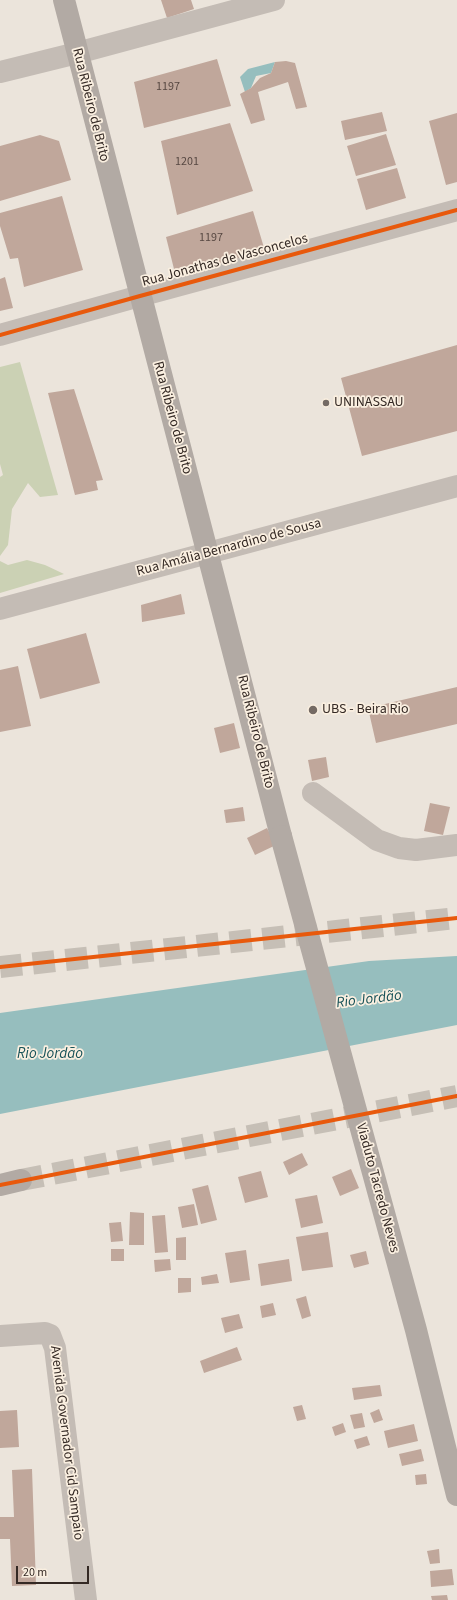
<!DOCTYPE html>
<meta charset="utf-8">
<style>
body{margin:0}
#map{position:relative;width:457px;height:1600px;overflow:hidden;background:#ebe4db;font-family:"Source Sans 3",sans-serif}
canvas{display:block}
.scale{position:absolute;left:16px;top:1566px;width:73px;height:18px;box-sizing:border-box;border:2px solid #342924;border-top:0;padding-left:5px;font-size:12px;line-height:14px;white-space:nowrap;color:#342924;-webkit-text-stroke:3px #faefe0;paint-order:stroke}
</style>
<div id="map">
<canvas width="457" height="1600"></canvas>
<div class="scale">20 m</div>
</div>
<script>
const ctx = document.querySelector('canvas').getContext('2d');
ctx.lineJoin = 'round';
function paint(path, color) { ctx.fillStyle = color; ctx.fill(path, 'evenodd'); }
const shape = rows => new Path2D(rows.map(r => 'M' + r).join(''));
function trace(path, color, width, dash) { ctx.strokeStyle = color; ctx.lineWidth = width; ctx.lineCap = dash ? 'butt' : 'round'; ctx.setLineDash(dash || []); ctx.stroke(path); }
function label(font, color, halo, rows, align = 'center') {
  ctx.font = font + ' "Source Sans 3",sans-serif'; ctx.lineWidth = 3.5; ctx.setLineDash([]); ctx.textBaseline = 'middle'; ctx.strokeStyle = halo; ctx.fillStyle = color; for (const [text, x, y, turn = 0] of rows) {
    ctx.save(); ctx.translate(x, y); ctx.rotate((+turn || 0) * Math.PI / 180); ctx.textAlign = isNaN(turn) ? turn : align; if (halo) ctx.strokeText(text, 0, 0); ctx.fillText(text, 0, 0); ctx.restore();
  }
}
const green = shape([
 [20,362,58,495,40,497,28,483,12,509,8,545,0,556,0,477,3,475,0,464,0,367],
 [27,560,45,565,64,574,0,593,0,561,8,565]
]);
const water = shape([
 [275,62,271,73,256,76,251,88,245,92,240,77,248,69],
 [457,956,457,1025,0,1114,0,1013,369,961]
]);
const building = shape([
 [161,0,191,0,194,9,167,18],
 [217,59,231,106,144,128,134,82],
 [286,61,295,63,307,107,296,109,288,82,258,92,265,120,251,124,240,94,251,88,260,78,271,73,275,62],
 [382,112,387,131,345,140,341,121],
 [457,113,457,182,446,185,429,121],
 [230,123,253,191,177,215,161,141],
 [386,134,396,165,356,176,347,146],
 [40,135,59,141,71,180,0,201,0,146],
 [397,168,406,198,366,210,357,179],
 [62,196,83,270,24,287,18,258,10,259,0,226,0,213],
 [253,211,265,251,176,277,166,237],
 [5,277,13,308,0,311,0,279],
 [457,345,457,431,362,456,341,378],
 [74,389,103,480,96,481,98,490,75,495,48,393],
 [181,594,185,614,142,622,141,605],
 [86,633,100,683,40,699,27,649],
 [18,666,31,726,0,732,0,670],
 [457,687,457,724,376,743,368,708],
 [234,723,240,748,220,753,214,728],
 [326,757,329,777,312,781,308,760],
 [430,803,450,807,443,835,424,831],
 [243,807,245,821,226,823,224,810],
 [267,828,276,845,255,855,247,838],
 [302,1153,308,1165,289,1175,283,1162],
 [351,1169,359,1188,340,1196,332,1177],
 [261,1171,268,1197,245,1203,238,1177],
 [208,1185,217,1220,201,1224,192,1189],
 [317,1195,323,1223,301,1228,295,1199],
 [194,1204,198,1225,182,1228,178,1207],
 [130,1212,144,1213,144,1245,129,1245],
 [165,1215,168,1252,155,1253,152,1216],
 [121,1222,123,1241,111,1242,109,1223],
 [328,1232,333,1267,302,1271,296,1237],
 [186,1237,186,1260,176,1260,176,1238],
 [111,1249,124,1249,124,1261,111,1261],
 [246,1250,250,1280,230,1283,225,1253],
 [366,1251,369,1264,354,1268,350,1255],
 [170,1259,171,1270,155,1272,154,1260],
 [289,1259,292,1281,261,1286,258,1264],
 [217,1274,219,1283,202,1285,201,1277],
 [178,1278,191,1278,191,1292,178,1293],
 [306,1296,311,1316,302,1319,296,1299],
 [273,1303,276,1315,262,1318,260,1306],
 [239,1314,243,1328,225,1333,221,1318],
 [237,1347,242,1360,204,1373,200,1361],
 [380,1385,382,1396,354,1400,352,1388],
 [302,1405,306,1419,297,1421,293,1407],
 [379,1409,383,1420,374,1423,370,1413],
 [17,1410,19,1447,0,1448,0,1411],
 [362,1413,365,1427,354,1429,350,1415],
 [343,1423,346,1432,335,1436,332,1427],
 [414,1424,418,1441,388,1448,384,1431],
 [367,1436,370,1445,357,1449,354,1440],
 [421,1449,424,1461,402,1466,399,1454],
 [32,1469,36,1585,12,1586,10,1539,0,1539,0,1517,14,1517,12,1470],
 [426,1474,427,1484,416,1485,415,1475],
 [439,1549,440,1563,430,1564,427,1551],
 [452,1569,454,1585,431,1587,430,1571],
 [447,1595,448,1600,432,1600,431,1596]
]);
const majorTunnel = shape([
 [0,967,457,918],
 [21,1180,457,1096]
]);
const minor = shape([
 [0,72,77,53,274,0],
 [0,335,140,296,457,210],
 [0,609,457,486],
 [313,793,377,840,399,848,416,850,457,845],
 [0,1336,45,1333,50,1335,55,1348,86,1600]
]);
const major = shape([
 [64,0,281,836],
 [0,1185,21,1180]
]);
const majorBridge = shape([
 [281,836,416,1330,457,1495]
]);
const cycleway = shape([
 [0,335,140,296,457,210],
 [0,967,457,918],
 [0,1185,457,1096]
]);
const markers = [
 [326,403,4,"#746a64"],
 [313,710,5,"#746a64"]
];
const numberNames = [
 ["1197",168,87],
 ["1201",187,162],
 ["1197",211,238]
];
const streetNames = [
 ["Rua Ribeiro de Brito",90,105,76],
 ["Rua Jonathas de Vasconcelos",225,261,-15],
 ["Rua Ribeiro de Brito",172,418,75],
 ["Rua Amália Bernardino de Sousa",229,548,-15],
 ["Rua Ribeiro de Brito",255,732,76],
 ["Viaduto Tacredo Neves",377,1188,75],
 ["Avenida Governador Cid Sampaio",66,1443,83]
];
const poiNames = [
 ["UNINASSAU",334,403],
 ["UBS - Beira Rio",322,710]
];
const waterNames = [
 ["Rio Jordão",369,1000,-7],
 ["Rio Jordão",50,1055]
];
paint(green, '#cbd1b4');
paint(water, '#96bebe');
paint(building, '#c0a79b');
trace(majorTunnel, '#c6bfb6', 22, [22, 11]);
trace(minor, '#c4bcb5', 22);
trace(major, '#b2aaa4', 22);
trace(majorBridge, '#b2aaa4', 22);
trace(cycleway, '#e8590c', 4);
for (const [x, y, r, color] of markers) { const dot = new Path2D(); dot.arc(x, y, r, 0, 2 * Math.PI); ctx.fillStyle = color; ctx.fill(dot); trace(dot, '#faefe0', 1.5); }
label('12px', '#574842', null, numberNames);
label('14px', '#342924', '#faefe0', streetNames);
label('14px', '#342924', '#faefe0', poiNames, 'left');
label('italic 15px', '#175258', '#faefe0', waterNames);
</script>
